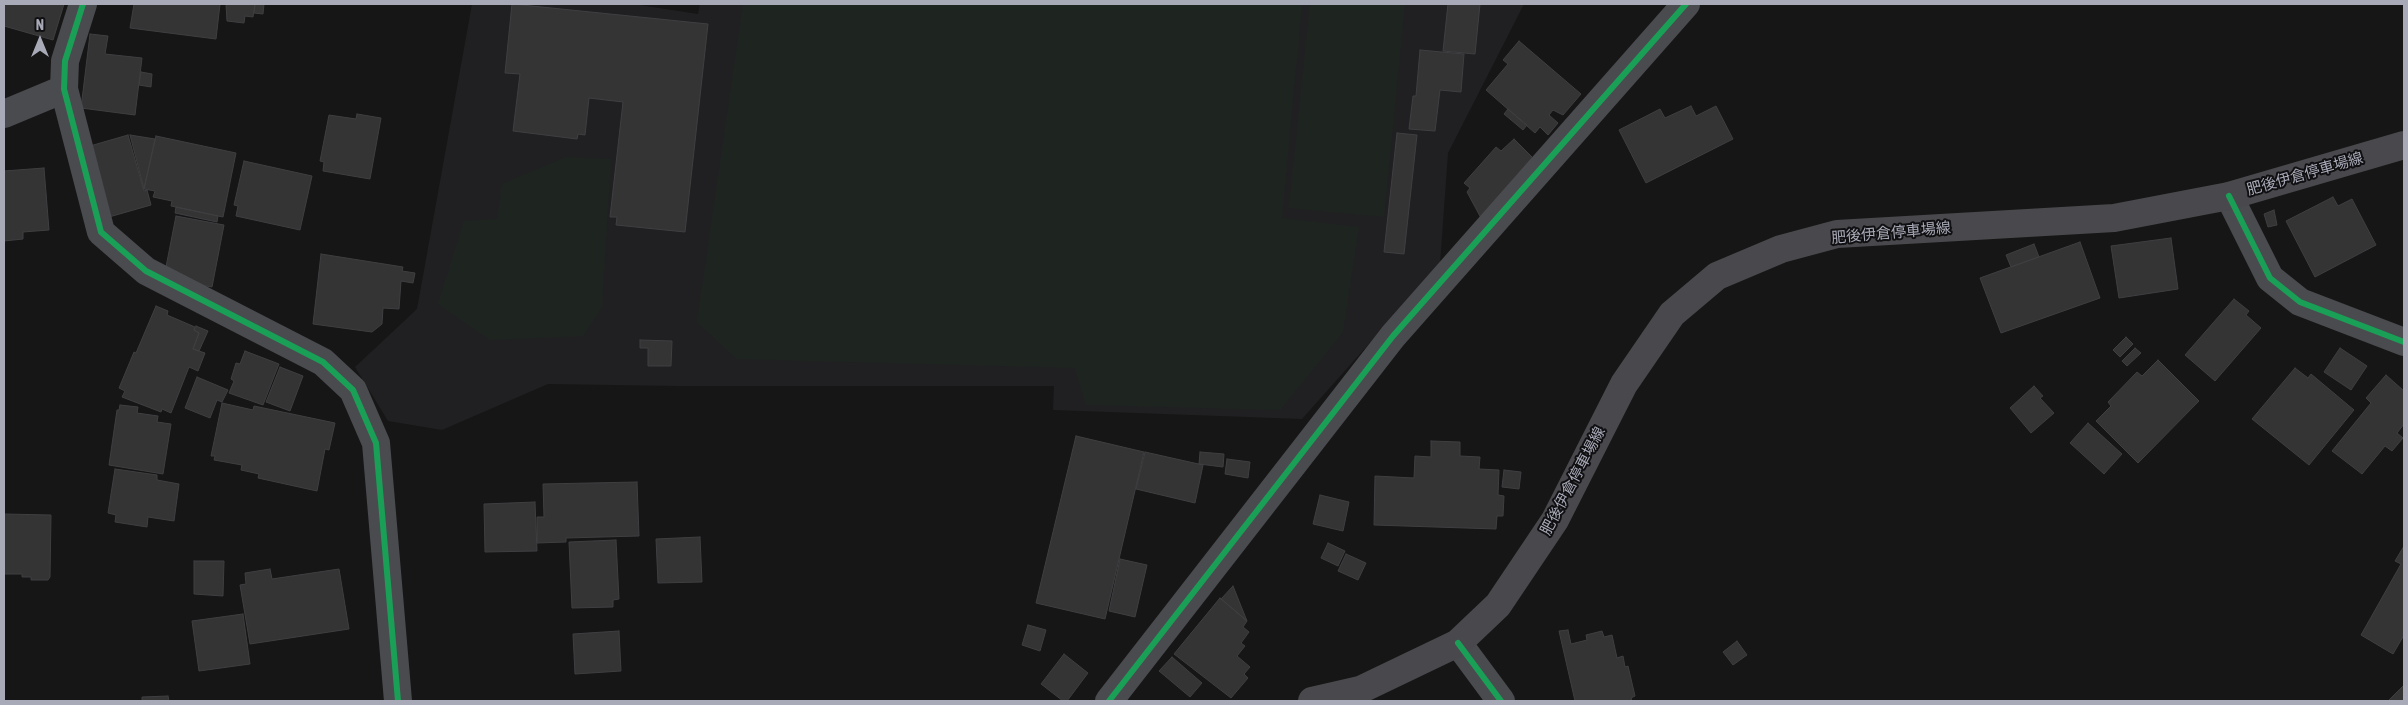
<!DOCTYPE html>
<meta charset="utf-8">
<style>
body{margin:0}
#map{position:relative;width:2408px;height:705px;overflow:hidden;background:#161616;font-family:"Asap Condensed",sans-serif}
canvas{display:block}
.frame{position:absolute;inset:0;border:5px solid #a8aab7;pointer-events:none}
.north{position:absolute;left:15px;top:15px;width:50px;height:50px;-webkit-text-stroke:4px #101012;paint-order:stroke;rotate:0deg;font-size:14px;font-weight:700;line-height:20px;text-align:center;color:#a8aab7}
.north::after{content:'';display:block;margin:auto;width:18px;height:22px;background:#a8aab7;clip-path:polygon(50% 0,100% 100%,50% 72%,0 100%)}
</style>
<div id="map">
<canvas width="2408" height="705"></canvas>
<div class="frame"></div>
<div class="north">N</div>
</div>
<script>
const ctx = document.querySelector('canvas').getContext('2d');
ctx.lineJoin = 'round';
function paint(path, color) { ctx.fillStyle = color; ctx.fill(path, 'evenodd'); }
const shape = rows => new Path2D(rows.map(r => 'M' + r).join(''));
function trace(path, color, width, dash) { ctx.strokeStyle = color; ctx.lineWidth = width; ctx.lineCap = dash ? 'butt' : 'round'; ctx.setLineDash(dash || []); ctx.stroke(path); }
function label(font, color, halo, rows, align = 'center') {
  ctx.font = font + ' "Asap Condensed","Noto Sans JP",sans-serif'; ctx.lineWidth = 4; ctx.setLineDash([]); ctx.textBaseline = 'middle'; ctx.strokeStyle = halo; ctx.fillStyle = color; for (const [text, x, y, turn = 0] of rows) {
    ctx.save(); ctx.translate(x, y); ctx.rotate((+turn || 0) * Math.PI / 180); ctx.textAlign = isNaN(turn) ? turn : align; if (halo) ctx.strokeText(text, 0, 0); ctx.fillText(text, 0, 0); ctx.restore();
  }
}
const built = shape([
 [472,4,633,4,698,14,700,4,1524,4,1448,153,1440,264,1302,419,1053,410,1054,386,677,386,548,384,442,430,388,421,355,367,417,309]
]);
const green = shape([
 [743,4,1302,4,1282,218,1359,227,1343,332,1280,410,1086,405,1075,368,737,359,697,322],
 [1310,4,1405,4,1384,217,1289,208],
 [566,157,611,159,602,307,583,336,490,340,438,304,464,221,497,219,502,184]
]);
const building = shape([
 [4,4,64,4,53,40,4,26,4,4],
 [134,4,220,4,216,39,130,28,134,4],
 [226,4,255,4,253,17,245,16,244,23,227,21,226,4],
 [255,4,264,4,263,14,254,13,255,4],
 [512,4,708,24,685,232,616,225,617,217,610,217,623,102,589,98,585,135,578,134,577,139,513,131,520,74,505,73,512,4],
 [1448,4,1480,4,1475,54,1443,51,1448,4],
 [90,34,108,36,105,54,142,58,135,115,81,108,90,34],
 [1519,41,1581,94,1563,115,1553,110,1549,115,1558,123,1548,135,1540,127,1535,133,1486,90,1508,64,1503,60,1519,41],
 [1420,50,1464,54,1461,92,1440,90,1435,131,1409,129,1413,96,1416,96,1420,50],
 [141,72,152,74,151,87,139,85,141,72],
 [1691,106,1696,116,1716,106,1733,139,1646,183,1619,130,1660,109,1665,118,1691,106],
 [1508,109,1527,125,1523,130,1504,114,1508,109],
 [357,114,381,118,370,179,323,171,324,162,320,161,329,115,356,119,357,114],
 [1397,133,1417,135,1404,254,1384,252,1397,133],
 [128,135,144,191,147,190,151,205,109,217,90,146,128,135],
 [130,135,155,139,144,189,130,135],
 [156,136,236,153,223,217,171,206,172,201,153,197,155,191,144,189,156,136],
 [1514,139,1533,158,1481,218,1467,192,1470,188,1464,183,1496,147,1501,151,1514,139],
 [244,161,312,176,300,230,236,216,238,206,234,205,244,161],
 [44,168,49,230,23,232,23,239,4,241,4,171,44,168],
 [2333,197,2338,206,2352,199,2376,245,2315,277,2286,221,2333,197],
 [176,207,218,216,217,222,175,213,176,207],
 [2274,210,2277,225,2268,227,2264,214,2274,210],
 [176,216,224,225,212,287,185,282,186,276,165,272,176,216],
 [2171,238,2178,289,2119,298,2111,246,2171,238],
 [2080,242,2100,298,2001,333,1980,278,2080,242],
 [2034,244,2039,257,2011,267,2006,255,2034,244],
 [321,254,403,267,402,271,415,273,413,283,401,281,399,309,383,308,382,324,372,332,313,324,321,254],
 [2234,299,2249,311,2246,315,2261,328,2215,381,2185,355,2234,299],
 [156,306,168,311,167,315,195,327,194,330,199,333,193,349,205,353,198,371,189,367,171,413,162,409,161,412,122,397,125,391,119,388,134,352,136,353,156,306],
 [196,326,208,331,199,351,193,349,199,333,194,330,196,326],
 [2126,337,2133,344,2120,357,2113,350,2126,337],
 [640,340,672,341,671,366,648,366,648,348,640,348,640,340],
 [2135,348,2141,353,2127,366,2122,361,2135,348],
 [2340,348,2367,366,2351,390,2324,372,2340,348],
 [245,351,279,364,263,405,229,393,234,381,231,379,236,363,240,364,245,351],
 [2158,360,2199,401,2138,463,2096,421,2111,406,2108,402,2137,372,2142,376,2158,360],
 [280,367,303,376,290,411,266,402,280,367],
 [2295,368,2308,378,2311,374,2354,410,2309,465,2252,419,2295,368],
 [2386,375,2404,391,2404,424,2397,433,2403,438,2392,451,2385,446,2362,474,2332,451,2371,403,2366,398,2386,375],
 [197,377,228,390,222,402,217,400,210,418,185,408,197,377],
 [2034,386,2043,396,2040,398,2054,413,2031,433,2010,408,2034,386],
 [222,403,253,410,254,406,335,423,329,450,325,449,317,491,258,478,259,474,241,470,242,465,214,460,215,456,211,456,222,403],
 [120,405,138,407,137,413,158,416,157,422,171,424,163,474,109,465,117,410,119,410,120,405],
 [2088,423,2122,454,2104,474,2070,443,2088,423],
 [1076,436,1144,452,1105,619,1036,603,1076,436],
 [1431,441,1460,442,1460,456,1480,457,1479,469,1499,470,1498,495,1504,496,1503,516,1497,516,1496,529,1374,525,1375,476,1414,478,1415,456,1431,457,1431,441],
 [1145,452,1203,465,1195,503,1136,489,1145,452],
 [1200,452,1224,454,1223,467,1199,464,1200,452],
 [1227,459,1250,462,1248,478,1225,474,1227,459],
 [115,469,157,475,157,480,179,484,174,521,148,517,147,527,115,522,116,515,108,513,115,469],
 [1504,470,1521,472,1519,489,1502,487,1504,470],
 [637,482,639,536,566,538,566,542,537,543,537,517,544,517,543,484,637,482],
 [1320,495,1349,502,1343,531,1313,524,1320,495],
 [535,502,537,551,485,552,484,504,535,502],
 [4,514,51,515,50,577,48,580,31,580,31,577,22,577,22,574,4,574,4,514],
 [700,537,702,582,658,583,656,539,700,537],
 [616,540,619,599,613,600,613,607,572,608,569,542,616,540],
 [1328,543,1345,551,1338,566,1321,558,1328,543],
 [2404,546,2404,635,2393,654,2361,635,2401,564,2395,561,2404,546],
 [1346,554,1366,563,1358,580,1338,571,1346,554],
 [1120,559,1147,565,1135,617,1109,611,1120,559],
 [194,561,224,561,223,596,194,594,194,561],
 [270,569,272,579,339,569,349,629,250,644,240,585,246,584,245,573,270,569],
 [1233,586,1247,621,1221,599,1233,586],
 [1220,598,1247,621,1243,627,1249,632,1241,643,1245,646,1237,656,1250,667,1244,674,1248,678,1231,698,1174,654,1220,598],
 [243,614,250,664,199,671,192,621,243,614],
 [1028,625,1046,630,1040,651,1022,645,1028,625],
 [1568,630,1571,644,1587,640,1586,635,1602,631,1604,637,1612,635,1617,658,1623,656,1625,667,1628,666,1635,696,1631,698,1632,701,1575,701,1559,631,1568,630],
 [619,631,621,671,575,674,573,634,619,631],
 [1737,641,1747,655,1733,665,1723,652,1737,641],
 [1064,654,1088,673,1067,701,1063,701,1041,684,1064,654],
 [1172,657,1202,683,1190,697,1159,671,1172,657],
 [2404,685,2404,701,2388,701,2404,685],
 [168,696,169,701,142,701,142,697,168,696]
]);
const street = shape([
 [83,4,65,61,64,89,101,232,146,271,323,362,353,390,376,443,398,701],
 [4,114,64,89],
 [2229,196,2270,278,2300,302,2404,342],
 [1458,643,1501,701],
 [1109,701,1393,336,1686,4]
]);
const secondary = shape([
 [1312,701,1360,690,1458,643,1498,605,1555,520,1624,384,1672,314,1717,276,1781,249,1837,234,2114,218,2229,196,2404,145]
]);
const cycleway = shape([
 [83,4,65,61,64,89,101,232,146,271,323,362,353,390,376,443,398,701],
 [2229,196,2270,278,2300,302,2404,342],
 [1458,643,1501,701],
 [1109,701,1393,336,1686,4]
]);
const streetNames = [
 ["肥後伊倉停車場線",2305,174,-16],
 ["肥後伊倉停車場線",1891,233,-5],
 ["肥後伊倉停車場線",1573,481,-62]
];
paint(built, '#202022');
paint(green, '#1e2520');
paint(building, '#343435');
trace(building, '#3f3f42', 1);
trace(street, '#4a4b4f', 28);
trace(secondary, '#49494d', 28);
trace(cycleway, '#1a9f57', 6);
label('15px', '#a8aab7', '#101012', streetNames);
</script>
